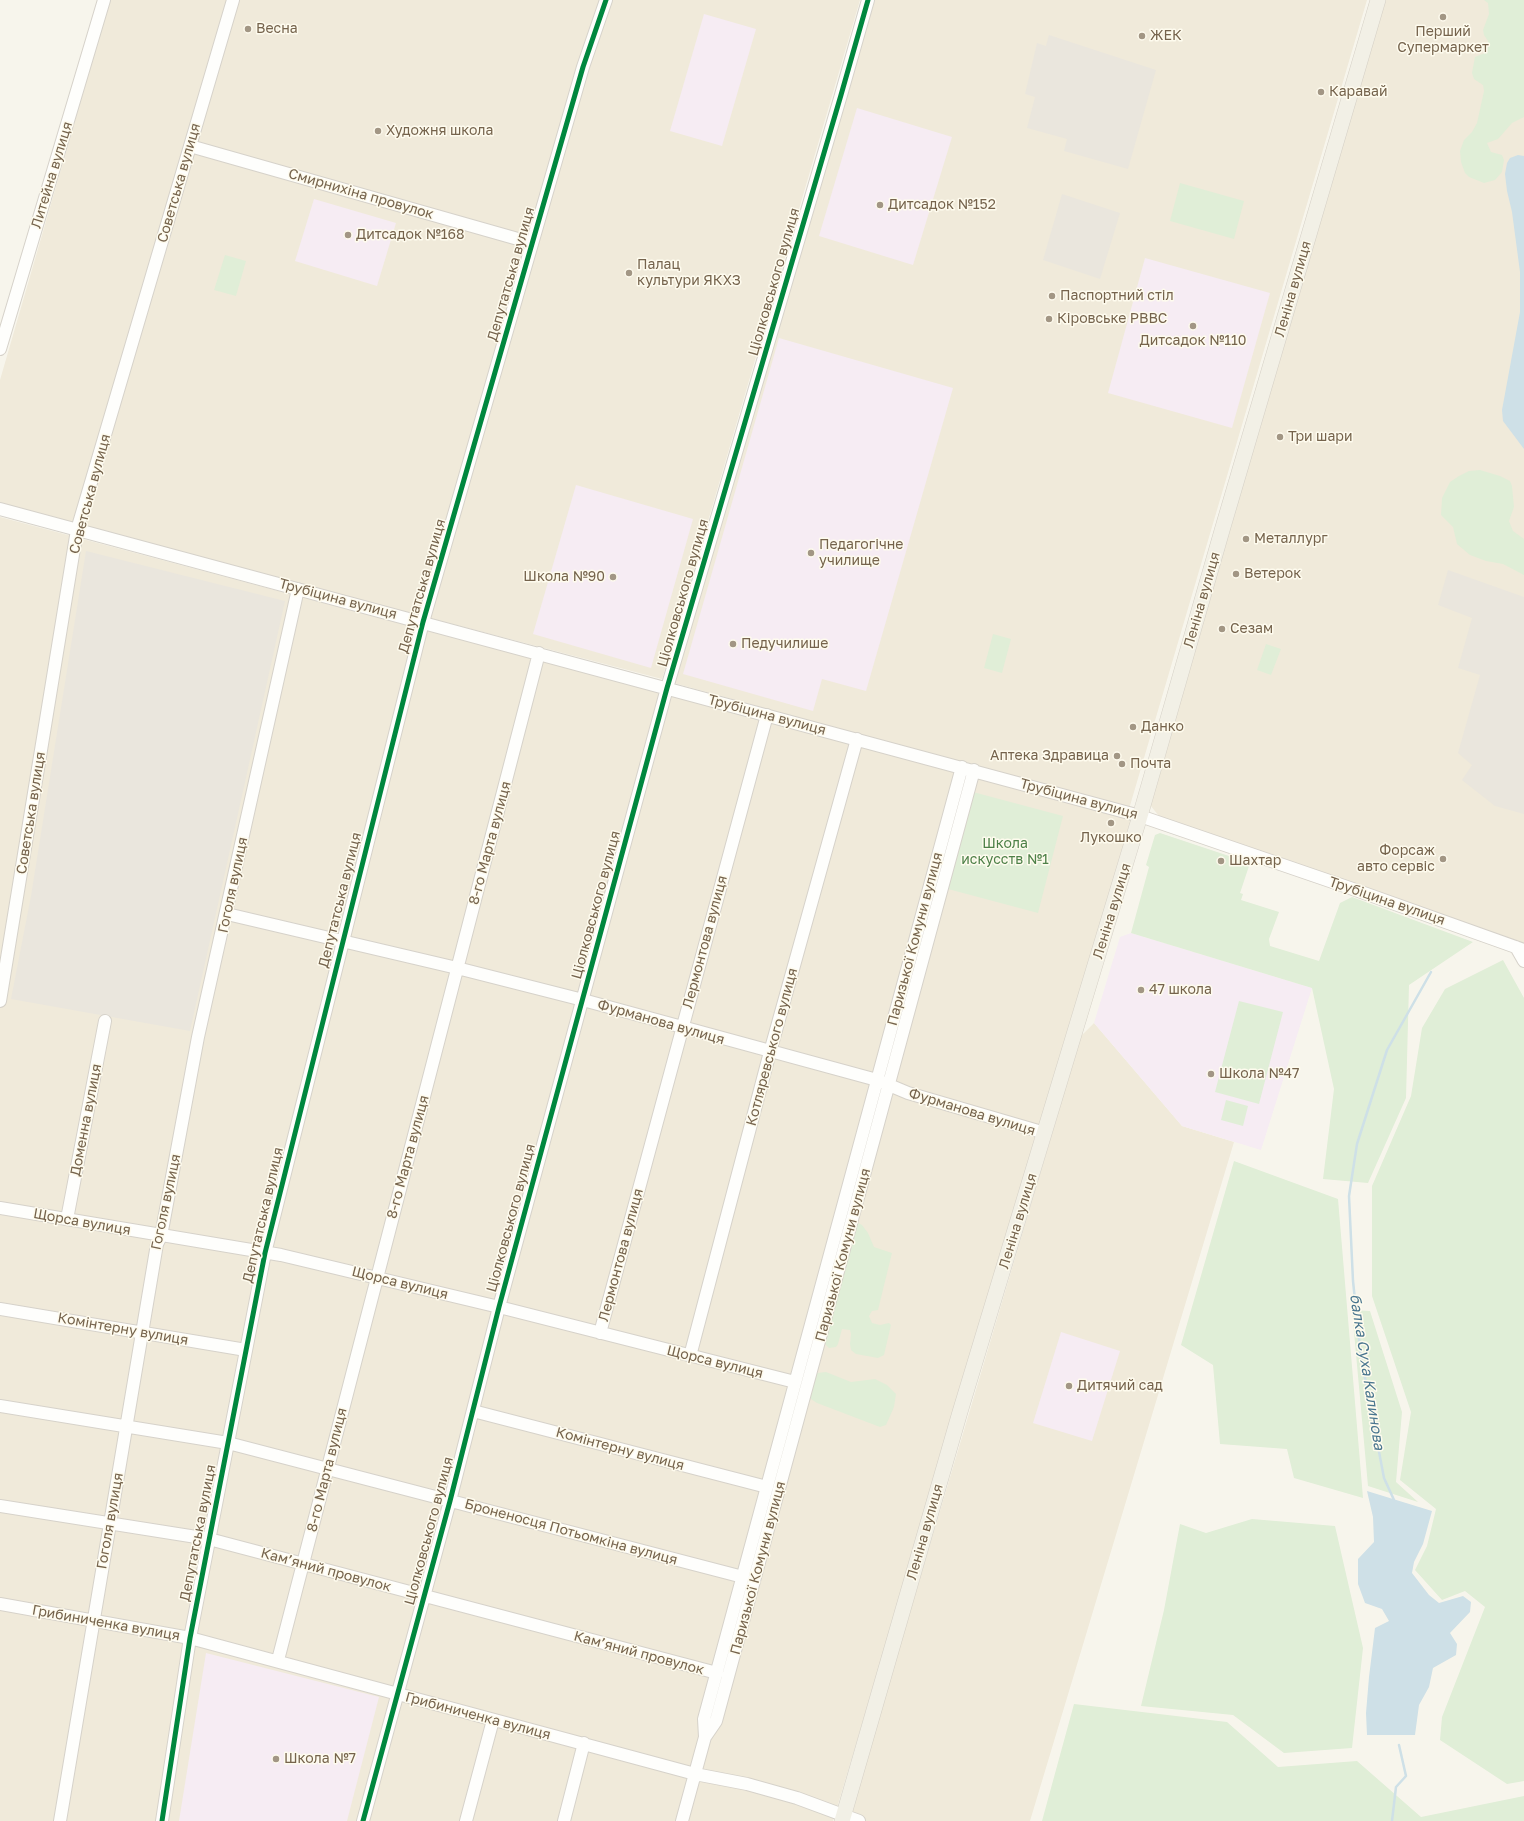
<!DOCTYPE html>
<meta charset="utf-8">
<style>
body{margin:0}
canvas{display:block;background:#f7f5ec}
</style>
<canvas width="1524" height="1821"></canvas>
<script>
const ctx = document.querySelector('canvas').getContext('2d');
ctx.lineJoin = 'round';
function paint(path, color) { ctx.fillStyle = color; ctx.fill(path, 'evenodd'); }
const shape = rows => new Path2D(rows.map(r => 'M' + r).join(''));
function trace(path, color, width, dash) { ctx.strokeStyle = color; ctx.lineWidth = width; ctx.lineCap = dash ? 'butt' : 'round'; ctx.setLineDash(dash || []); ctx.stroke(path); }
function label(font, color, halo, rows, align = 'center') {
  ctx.font = font + ' "Golos Text",sans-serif'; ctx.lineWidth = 3; ctx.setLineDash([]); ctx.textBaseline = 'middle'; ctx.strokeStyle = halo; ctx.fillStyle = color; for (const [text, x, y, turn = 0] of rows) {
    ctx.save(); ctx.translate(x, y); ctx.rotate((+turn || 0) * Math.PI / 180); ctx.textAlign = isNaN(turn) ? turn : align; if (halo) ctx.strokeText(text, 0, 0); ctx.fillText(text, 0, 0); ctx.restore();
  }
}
const residential = shape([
 [110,0,860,0,662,679,0,505,0,380],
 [875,0,1367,0,1129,809,674,683],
 [1384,0,1524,0,1524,946,1159,816,1150,805],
 [0,517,1132,818,833,1821,0,1821],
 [1094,1023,1182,1126,1234,1142,1030,1821,848,1821,1081,1036]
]);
const industrial = shape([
 [1049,35,1156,70,1128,169,1064,151,1067,139,1027,128,1035,97,1025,94,1037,43,1046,46],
 [1062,194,1120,213,1100,279,1043,260],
 [86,551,285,601,190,1031,11,999,31,896],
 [1448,570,1524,597,1524,814,1495,806,1462,780,1472,765,1458,753,1480,675,1458,668,1472,618,1438,605]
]);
const education = shape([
 [704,14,756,29,722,146,670,131],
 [857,108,952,137,913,265,819,236],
 [314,199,396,223,377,286,295,261],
 [1145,258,1270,293,1232,428,1108,393],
 [779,338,953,388,866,691,822,679,813,711,683,674],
 [576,485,693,519,651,668,533,634],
 [1131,933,1312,988,1261,1150,1182,1126,1094,1023,1120,937],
 [1061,1332,1120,1351,1092,1441,1033,1423],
 [206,1653,379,1697,347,1821,179,1821]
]);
const green = shape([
 [1484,0,1524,0,1524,117,1512,123,1498,139,1487,143,1491,152,1502,155,1504,160,1502,172,1495,180,1484,183,1469,177,1465,173,1461,162,1460,151,1464,140,1472,132,1477,123,1484,91,1483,85,1474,79,1472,73,1475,57,1485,53,1488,47,1488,41,1484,35,1483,30,1489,14,1488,3],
 [1180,183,1244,201,1234,239,1170,221],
 [225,255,246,261,236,296,214,290],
 [1480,470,1500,476,1510,481,1512,486,1514,507,1509,521,1513,531,1524,539,1524,575,1503,564,1486,561,1470,555,1457,544,1453,527,1441,515,1442,498,1450,482,1459,476,1469,471],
 [993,634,1011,639,1002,673,984,668],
 [1266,644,1281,649,1271,675,1257,670],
 [973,792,1063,816,1038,913,948,889],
 [1160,833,1250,863,1240,893,1243,894,1241,900,1279,912,1269,939,1270,946,1319,961,1340,903,1352,897,1473,942,1409,985,1406,1098,1368,1183,1323,1179,1334,1089,1312,988,1131,933,1149,867,1146,865,1155,835],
 [1503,960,1524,998,1524,1781,1507,1784,1440,1740,1442,1717,1485,1607,1465,1591,1442,1600,1415,1570,1427,1546,1436,1509,1400,1480,1411,1412,1372,1296,1372,1186,1411,1096,1422,1028,1445,989],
 [1239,1001,1283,1012,1259,1104,1215,1092],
 [1226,1100,1248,1106,1243,1126,1221,1120],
 [1234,1161,1338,1199,1363,1498,1294,1478,1287,1449,1220,1444,1213,1365,1181,1345],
 [858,1223,862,1225,868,1233,874,1247,892,1253,878,1310,872,1311,869,1316,872,1323,880,1325,889,1323,891,1325,884,1355,878,1358,856,1354,851,1350,850,1344,851,1334,850,1330,842,1329,838,1344,836,1347,829,1348,824,1343,854,1224],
 [1352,1310,1370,1311,1402,1412,1396,1482,1418,1502,1368,1486],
 [826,1372,851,1382,875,1379,887,1385,896,1394,894,1407,886,1425,880,1427,817,1403,811,1399,808,1392,812,1377,817,1373],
 [1252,1519,1335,1526,1363,1648,1352,1748,1284,1753,1233,1715,1141,1706,1164,1610,1180,1524,1206,1533],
 [1074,1704,1227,1722,1278,1767,1357,1761,1421,1817,1524,1796,1524,1821,1042,1821]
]);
const water = shape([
 [1518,155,1524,156,1524,449,1503,421,1502,410,1520,312,1520,272,1512,212,1507,191,1505,174,1507,163,1510,158],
 [1367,1491,1432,1511,1423,1544,1414,1562,1412,1573,1429,1595,1439,1603,1463,1596,1471,1602,1470,1612,1450,1633,1457,1644,1456,1655,1433,1668,1429,1687,1419,1705,1415,1735,1367,1735,1366,1713,1369,1677,1375,1628,1389,1621,1382,1609,1365,1603,1358,1584,1358,1559,1374,1542,1373,1517]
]);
const stream = shape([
 [1394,1500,1384,1478,1361,1357,1353,1281,1349,1196,1357,1144,1387,1050,1431,972],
 [1392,1821,1396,1787,1406,1776,1399,1745]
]);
const minor = shape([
 [190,146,532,243],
 [0,349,104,0],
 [0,509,1140,816,1350,888,1524,950],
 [227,914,457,968,583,1000,877,1080,908,1093,1045,1133],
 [1516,947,1524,961],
 [0,1001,77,530,233,0],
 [0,1208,281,1255,499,1307,795,1382],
 [67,1219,105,1021],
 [0,1309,246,1350],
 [600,1333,767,715],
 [690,1356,770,1052,857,739],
 [0,1406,228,1443,743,1577],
 [473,1411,767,1487],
 [0,1506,209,1539,717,1673],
 [0,1604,190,1638,695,1774,747,1784,797,1798,859,1821],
 [278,1660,539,653],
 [705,1737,716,1721,974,770],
 [60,1821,157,1244,161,1236,198,1037,298,589],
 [162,1821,190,1638,265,1253,423,622,583,67,606,0],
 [363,1821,450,1501,499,1307,667,688,841,95,868,0],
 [466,1821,493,1720],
 [564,1821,584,1743],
 [682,1821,705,1737,704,1719,962,767]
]);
const major = shape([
 [842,1821,960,1412,1140,816,1223,527,1378,0]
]);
const cycleway = shape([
 [162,1821,190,1638,265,1253,423,622,583,67,606,0],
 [363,1821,450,1501,499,1307,667,688,841,95,868,0]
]);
const markers = [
 [1443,17,4,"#a29684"],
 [248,29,4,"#a29684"],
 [1142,36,4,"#a29684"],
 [1321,92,4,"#a29684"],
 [378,131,4,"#a29684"],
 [880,205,4,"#a29684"],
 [348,235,4,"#a29684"],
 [629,273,4,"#a29684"],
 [1052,296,4,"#a29684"],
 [1049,319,4,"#a29684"],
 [1193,326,4,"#a29684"],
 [1280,437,4,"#a29684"],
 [1246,539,4,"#a29684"],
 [811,553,4,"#a29684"],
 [1236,574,4,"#a29684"],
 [613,577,4,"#a29684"],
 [1222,629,4,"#a29684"],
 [733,644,4,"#a29684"],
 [1133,727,4,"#a29684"],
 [1117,756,4,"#a29684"],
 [1122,764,4,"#a29684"],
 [1111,823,4,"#a29684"],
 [1443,859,4,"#a29684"],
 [1221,861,4,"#a29684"],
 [1141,990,4,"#a29684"],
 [1211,1074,4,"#a29684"],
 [1069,1386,4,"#a29684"],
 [276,1759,4,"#a29684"]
];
const poiNames = [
 ["Весна",256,29],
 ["Перший",1443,32,"center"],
 ["Супермаркет",1443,48,"center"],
 ["ЖЕК",1150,36],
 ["Каравай",1329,92],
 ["Художня школа",386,131],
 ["Дитсадок №152",888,205],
 ["Дитсадок №168",356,235],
 ["Палац",637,265],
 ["культури ЯКХЗ",637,281],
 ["Паспортний стіл",1060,296],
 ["Кіровське РВВС",1057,319],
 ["Дитсадок №110",1193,341,"center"],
 ["Три шари",1288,437],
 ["Металлург",1254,539],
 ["Педагогічне",819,545],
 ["училище",819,561],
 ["Ветерок",1244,574],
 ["Школа №90",605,577,"right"],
 ["Сезам",1230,629],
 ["Педучилише",741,644],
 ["Данко",1141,727],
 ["Аптека Здравица",1109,756,"right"],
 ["Почта",1130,764],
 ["Лукошко",1111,838,"center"],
 ["Форсаж",1435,851,"right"],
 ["авто сервіс",1435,867,"right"],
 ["Шахтар",1229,861],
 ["47 школа",1149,990],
 ["Школа №47",1219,1074],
 ["Дитячий сад",1077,1386],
 ["Школа №7",284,1759]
];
const streetNames = [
 ["Литейна вулиця",52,175,-73],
 ["Советська вулиця",179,183,-74],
 ["Смирнихіна провулок",361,194,16],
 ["Депутатська вулиця",511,274,-74],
 ["Ціолковського вулиця",774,282,-74],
 ["Леніна вулиця",1293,289,-74],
 ["Советська вулиця",90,494,-75],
 ["Депутатська вулиця",422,586,-74],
 ["Ціолковського вулиця",683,593,-74],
 ["Трубіцина вулиця",338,599,15],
 ["Леніна вулиця",1202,600,-74],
 ["Трубіцина вулиця",767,715,15],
 ["Трубіцина вулиця",1079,799,15],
 ["Советська вулиця",31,813,-81],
 ["8-го Марта вулиця",490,843,-75],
 ["Гоголя вулиця",233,885,-78],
 ["Депутатська вулиця",340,900,-76],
 ["Трубіцина вулиця",1387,901,19],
 ["Ціолковського вулиця",596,905,-75],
 ["Леніна вулиця",1112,911,-73],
 ["Паризької Комуни вулиця",915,939,-75],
 ["Лермонтова вулиця",705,942,-75],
 ["Фурманова вулиця",661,1022,16],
 ["Котляревського вулиця",772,1047,-75],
 ["Фурманова вулиця",972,1112,17],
 ["Доменна вулиця",86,1120,-79],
 ["8-го Марта вулиця",408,1157,-75],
 ["Гоголя вулиця",166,1202,-78],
 ["Депутатська вулиця",263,1215,-77],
 ["Ціолковського вулиця",511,1218,-75],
 ["Леніна вулиця",1018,1221,-73],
 ["Щорса вулиця",82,1222,10],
 ["Лермонтова вулиця",621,1255,-75],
 ["Паризької Комуни вулиця",843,1255,-75],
 ["Щорса вулиця",400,1283,14],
 ["Комінтерну вулиця",123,1329,10],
 ["Щорса вулиця",715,1362,14],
 ["Комінтерну вулиця",620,1449,15],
 ["8-го Марта вулиця",327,1470,-76],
 ["Гоголя вулиця",110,1521,-80],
 ["Ціолковського вулиця",429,1531,-75],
 ["Броненосця Потьомкіна вулиця",571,1532,15],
 ["Леніна вулиця",925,1532,-74],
 ["Депутатська вулиця",198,1533,-79],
 ["Паризької Комуни вулиця",758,1568,-75],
 ["Кам’яний провулок",326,1570,15],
 ["Грибиниченка вулиця",106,1623,10],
 ["Кам’яний провулок",639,1653,15],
 ["Грибиниченка вулиця",478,1716,15]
];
const parkNames = [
 ["Школа",1005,844],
 ["искусств №1",1005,860]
];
const waterNames = [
 ["балка Суха Калинова",1367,1372,81]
];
paint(residential, '#f0eada');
paint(industrial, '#eae6dd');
paint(education, '#f6ecf3');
paint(green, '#e0eed7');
paint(water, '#cee0e7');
trace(stream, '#cee0e7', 2.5);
trace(minor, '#d6d2ca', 14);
trace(major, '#d5d0c6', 16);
trace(minor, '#fefefc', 12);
trace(major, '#f2f0e6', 15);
trace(cycleway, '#00873e', 5);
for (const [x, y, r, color] of markers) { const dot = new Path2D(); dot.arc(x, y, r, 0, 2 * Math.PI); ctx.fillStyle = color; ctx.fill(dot); trace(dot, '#fefbee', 1.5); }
label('14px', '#75634c', '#fefbee', poiNames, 'left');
label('14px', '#75634c', '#fefbee', streetNames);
label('14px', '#4d8047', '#fefbee', parkNames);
label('italic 15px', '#4a768f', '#fefbee', waterNames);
</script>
